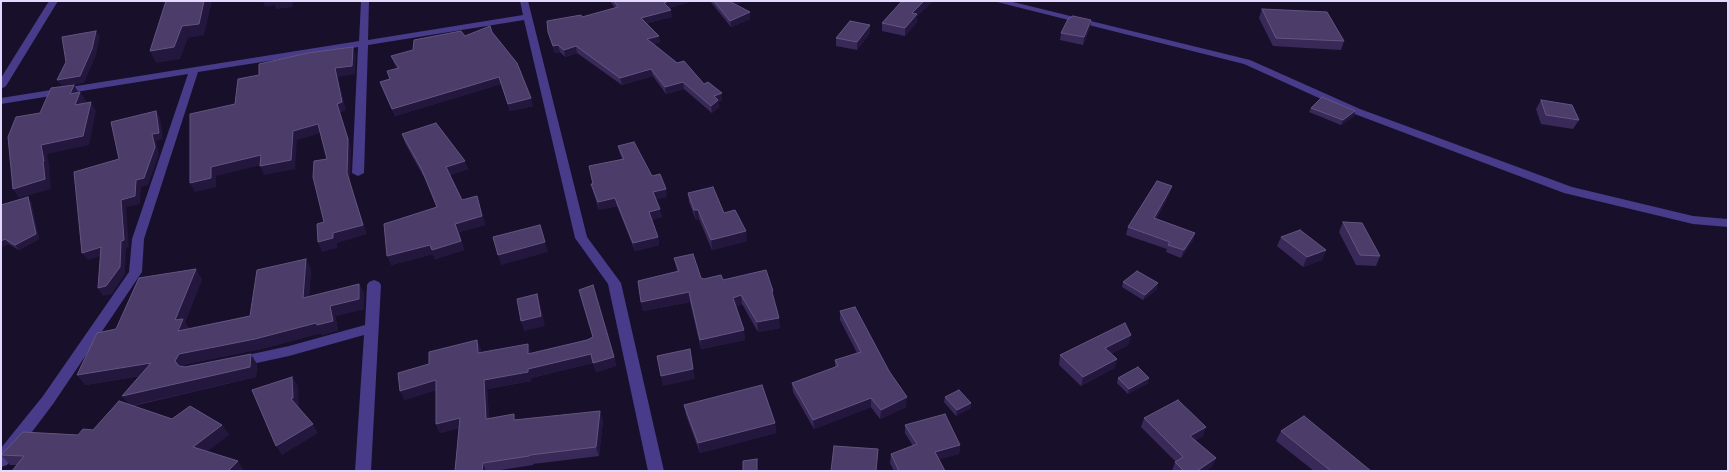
<!DOCTYPE html>
<style>
body{margin:0}
#map{position:relative;width:1729px;height:472px;overflow:hidden;background:#18102a;font-family:Ubuntu,sans-serif}
canvas{display:block}
.frame{position:absolute;inset:0;border:2px solid #e3d9ff;pointer-events:none}
</style>
<div id="map">
<canvas width="1729" height="472"></canvas>
<div class="frame"></div>
</div>
<script>
const ctx = document.querySelector('canvas').getContext('2d');
ctx.lineJoin = 'round';
const shape = rows => new Path2D(rows.map(r => 'M' + r).join(''));
function paint(path, color) { ctx.fillStyle = color; ctx.fill(path, 'evenodd'); }
function trace(path, color, width, dash) { ctx.strokeStyle = color; ctx.lineWidth = width; ctx.lineCap = dash ? 'butt' : 'round'; ctx.setLineDash(dash || []); ctx.stroke(path); }
const street = shape([
 [49,1,58,1,6,86,1,89,1,78,49,1],
 [361,1,369,1,368,40,523,15,520,1,528,1,587,237,621,283,664,471,648,471,608,284,575,238,524,20,368,45,364,173,358,176,352,173,358,47,198,72,144,239,142,272,53,404,7,465,1,467,1,448,43,396,129,272,132,239,188,74,1,104,1,98,359,41,361,1],
 [993,1,1009,1,1250,60,1360,109,1572,187,1693,216,1728,219,1728,227,1693,224,1564,193,1352,113,1244,64,993,1],
 [374,280,379,282,381,285,371,471,355,471,364,335,289,356,238,367,233,366,231,362,233,358,238,357,289,346,365,325,367,285,369,282,374,280]
]);
const wall = shape([
 [610,1,693,1,669,8,672,17,647,23,660,42,654,44,704,84,722,93,722,100,718,102,719,107,712,113,684,89,666,94,653,76,622,85,577,53,565,57,560,52,555,53,548,32,582,17,615,8],
 [710,1,744,1,735,5,750,19,731,27],
 [902,1,933,1,917,16,917,22,905,36,882,31,882,23],
 [1262,9,1344,41,1341,50,1273,46,1259,18],
 [1091,20,1090,28,1083,45,1060,40,1061,33],
 [870,25,870,33,857,50,836,46,836,38],
 [492,33,533,106,510,111,501,84,395,116,380,82,390,79,397,68,394,63,391,56,465,36],
 [1541,100,1579,120,1573,129,1541,124,1536,109],
 [1311,108,1355,111,1354,116,1341,125,1309,112],
 [402,134,468,169,450,175,462,200,477,196,485,225,459,232,464,250,435,259,433,254,391,265,437,207,425,179,405,143],
 [618,146,652,176,667,197,656,199,662,217,651,220,658,237,659,245,635,251,617,206,599,210,591,184,593,184,622,159,620,154],
 [688,193,724,213,747,241,712,250,699,219,696,220,689,202],
 [1170,193,1156,219,1195,233,1193,240,1181,258,1166,252,1167,249,1126,235,1128,227],
 [31,202,39,239,19,250,9,244,1,247,1,205],
 [1343,222,1380,256,1376,266,1356,265,1339,232],
 [1281,237,1326,250,1322,260,1303,267,1277,246],
 [674,258,701,278,704,279,723,280,774,301,780,328,758,332,742,304,736,307,745,340,701,349,690,302,643,311,641,302,677,271],
 [311,269,309,297,359,284,364,294,364,309,335,316,338,330,322,335,321,333,261,349,186,364,184,367,257,364,256,377,133,406,172,419,222,425,229,435,17,465,10,465,1,455,78,435,93,430,128,404,140,376,85,385,116,329,202,279,185,322,189,329,250,316],
 [1123,282,1157,289,1143,300,1122,287],
 [579,290,614,357,616,366,596,372,593,363,531,378,531,381,487,389,489,419,517,420,603,420,599,456,533,464,533,465,494,471,455,471,459,428,440,433,436,424,436,390,404,400,481,349,481,353,531,353,587,340,593,337],
 [840,311,906,407,880,419,871,407,814,429,793,392,792,383,835,367,835,360,857,353,840,320],
 [1131,335,1128,345,1111,354,1117,359,1114,368,1081,386,1059,365,1060,355],
 [1118,378,1148,383,1128,394,1117,383],
 [945,397,971,403,971,408,956,416,944,402],
 [684,405,775,423,776,433,700,453,686,415],
 [1144,418,1203,436,1195,440,1216,458,1212,466,1206,471,1172,471,1175,462,1176,462,1141,427],
 [905,425,960,445,959,454,939,459,945,471,894,471,890,463,891,454,913,446,905,433],
 [1281,431,1371,471,1314,471,1276,441]
]);
const shadedWall = shape([
 [1,1,12,1,11,2,1,3],
 [204,1,212,1,204,35,188,38,180,59,156,63,150,51,182,26],
 [263,1,293,1,292,7,276,9,275,5,265,7],
 [669,1,693,1,665,9,664,3],
 [729,1,744,1,729,8],
 [924,1,933,1,917,16,917,22,905,36,905,28,912,13],
 [671,10,672,17,642,24,641,18],
 [750,12,750,19,731,27,730,21],
 [1091,20,1090,28,1083,45,1084,37],
 [870,25,870,33,857,50,857,42],
 [96,31,100,37,96,55,84,83,62,86,57,80],
 [659,36,660,42,648,46,647,39],
 [558,45,560,52,555,53,553,46],
 [576,46,577,53,565,57,564,50],
 [353,47,356,55,355,74,338,77,346,111,340,112,351,148,350,182,367,234,337,243,337,248,322,252,318,242,333,233,347,173,337,104,335,68],
 [651,69,653,76,622,85,620,78],
 [499,77,501,84,395,116,392,109],
 [683,82,684,89,666,94,665,87],
 [74,85,79,93,70,94],
 [80,92,86,101,80,114,75,105],
 [722,93,722,100,718,102,719,107,712,113,711,106,714,96],
 [531,98,533,106,510,111,508,104],
 [91,102,96,111,89,145,47,154,50,170,49,170,51,189,19,198,13,189,41,145],
 [156,111,160,118,163,139,156,141,159,154,148,185,141,187,140,204,126,207,129,247,126,248,125,274,112,294,103,296,98,288,121,200,136,180,152,134],
 [1355,111,1354,116,1341,125,1343,120],
 [318,124,321,133,297,140,295,169,264,175,260,166,293,131],
 [261,155,265,164,216,176,216,187,195,192,190,183,211,167],
 [465,161,468,169,449,175,446,167],
 [1172,186,1170,193,1152,225,1154,218],
 [666,189,667,197,654,200,653,192],
 [477,196,485,225,459,232,464,250,435,259,433,254,391,265,387,256,430,245,455,224],
 [28,197,31,202,39,239,19,250,15,245],
 [615,198,617,206,599,210,598,202],
 [660,209,662,217,650,220,649,212],
 [694,210,698,210,699,219,696,220],
 [746,231,747,241,712,250,711,240],
 [1195,233,1193,240,1181,258,1184,250],
 [658,237,659,245,635,251,633,243],
 [5,239,9,244,1,247,1,241],
 [545,242,548,252,501,265,498,255],
 [101,247,106,254,88,260,82,253],
 [1326,250,1322,260,1303,267,1307,257],
 [306,259,311,269,308,308,303,298],
 [196,269,202,279,185,322,190,329,178,331,175,320],
 [1158,283,1157,289,1143,300,1145,295],
 [359,284,364,294,364,309,335,316,338,330,322,335,321,333,261,349,186,364,182,371,175,361,179,354,330,306],
 [689,292,690,302,643,311,641,302],
 [537,294,540,304,545,326,524,331,521,321],
 [741,295,742,304,735,308,733,298],
 [779,318,780,328,758,332,757,322],
 [744,330,745,340,701,349,700,340],
 [1131,335,1128,345,1103,358,1105,348],
 [477,340,481,349,482,363,478,353],
 [528,344,531,353,528,354],
 [251,354,257,364,256,377,130,406,122,396],
 [591,354,614,357,616,366,596,372,593,363,531,378,531,381,487,389,490,428,486,419,484,380],
 [1117,359,1114,368,1081,386,1083,377],
 [151,363,158,373,85,385,77,375],
 [693,369,695,379,663,386,661,376],
 [292,377,298,386,299,407,297,408,291,399],
 [1149,378,1148,383,1128,394,1129,389],
 [436,380,440,389,404,400,400,391],
 [907,397,906,407,880,419,881,410],
 [871,398,871,407,814,429,813,420],
 [971,403,971,408,956,416,957,410],
 [600,411,603,420,599,456,596,447],
 [460,418,464,427,440,433,436,424],
 [775,423,776,433,700,453,698,443],
 [313,424,318,433,282,455,276,446],
 [222,425,229,435,200,457,193,447],
 [1206,427,1203,436,1187,445,1190,436],
 [960,445,959,454,935,460,935,452],
 [1216,458,1212,466,1206,471,1197,471],
 [238,461,244,471,228,471],
 [483,463,486,471,482,471]
]);
const building = shape([
 [166,1,204,1,199,24,182,26,174,47,150,51,166,1],
 [614,1,669,1,664,3,671,10,641,18,659,36,647,39,677,63,684,61,704,84,708,82,722,93,714,96,718,100,711,106,683,82,665,87,651,69,620,78,576,46,564,50,558,45,553,46,548,32,547,21,581,15,582,17,618,7,614,1],
 [714,1,729,1,750,12,730,21,714,1],
 [902,1,924,1,912,13,917,14,905,28,882,23,902,1],
 [1262,9,1327,12,1344,41,1276,38,1262,9],
 [1073,16,1091,20,1084,37,1061,33,1068,19,1073,16],
 [850,21,870,25,857,42,836,38,850,21],
 [490,26,492,32,517,63,531,98,508,104,499,77,392,109,380,82,390,79,387,71,399,68,391,56,413,50,414,40,461,31,465,36,490,26],
 [96,31,92,49,80,76,57,80,66,62,62,37,96,31],
 [353,47,352,66,335,68,342,102,337,104,348,139,347,173,363,225,333,233,333,238,318,242,317,224,324,222,313,177,314,161,327,159,318,124,293,131,291,160,260,166,261,155,211,167,211,178,190,183,190,114,235,104,238,79,259,75,259,64,308,53,353,47],
 [74,85,70,94,80,92,75,105,91,102,83,136,41,145,44,161,43,161,45,179,13,189,8,137,16,117,40,113,51,88,74,85],
 [1322,97,1355,111,1343,120,1311,108,1322,97],
 [1541,100,1572,105,1579,120,1546,115,1541,100],
 [156,111,159,133,152,134,155,147,144,178,136,180,135,196,121,200,124,240,121,241,120,267,106,286,98,288,101,247,82,253,74,172,119,159,111,122,156,111],
 [436,123,465,161,446,167,462,200,477,196,482,216,455,224,461,241,432,250,430,245,387,256,384,224,437,207,422,170,402,134,436,123],
 [634,142,652,176,660,174,666,189,653,192,660,209,649,212,658,237,633,243,615,198,598,202,591,184,593,184,589,166,624,159,618,146,634,142],
 [1157,181,1172,186,1154,218,1195,233,1184,250,1168,245,1170,242,1128,227,1157,181],
 [713,187,724,213,735,210,746,231,711,240,698,210,694,210,688,193,713,187],
 [28,197,36,234,15,245,5,239,1,241,1,205,28,197],
 [1343,222,1362,223,1380,256,1360,255,1343,222],
 [540,225,545,242,498,255,493,237,540,225],
 [1300,230,1326,250,1307,257,1281,237,1300,230],
 [693,254,701,278,704,279,721,275,723,280,766,270,773,291,772,292,779,318,757,322,741,295,733,298,744,330,700,340,689,292,641,302,638,281,679,271,674,258,693,254],
 [306,259,303,298,359,284,359,299,330,306,333,321,317,325,316,323,255,339,179,354,175,361,179,366,185,367,251,354,250,367,122,396,151,363,77,375,97,333,116,329,139,278,196,269,175,320,183,319,178,331,250,316,257,270,306,259],
 [1137,271,1158,283,1145,295,1123,282,1137,271],
 [593,285,614,357,593,363,591,354,528,369,528,372,484,380,486,419,514,414,514,420,600,411,596,447,530,455,529,456,483,463,482,471,455,471,460,418,436,424,436,380,400,391,398,373,429,364,429,352,477,340,478,353,528,344,528,354,587,340,593,337,579,290,593,285],
 [537,294,541,316,521,321,517,299,537,294],
 [855,307,889,371,907,397,881,410,871,398,813,420,792,383,838,366,835,360,861,352,840,311,855,307],
 [1125,323,1131,335,1105,348,1117,359,1083,377,1060,355,1125,323],
 [690,349,693,369,661,376,657,356,690,349],
 [1138,367,1149,378,1129,389,1118,378,1138,367],
 [292,377,293,398,291,399,313,424,276,446,252,390,292,377],
 [762,385,775,423,698,443,684,405,762,385],
 [959,390,971,403,957,410,945,397,959,390],
 [1178,400,1206,427,1190,436,1216,458,1197,471,1184,471,1175,462,1183,457,1144,418,1178,400],
 [119,401,172,419,190,406,222,425,193,447,238,461,228,471,12,471,24,456,1,455,23,432,78,435,83,429,93,430,119,401],
 [945,414,960,445,935,452,945,471,899,471,891,454,917,444,905,425,945,414],
 [1304,416,1371,471,1331,471,1281,431,1304,416],
 [834,446,878,449,876,471,831,471,834,446],
 [757,459,757,471,743,471,743,461,757,459]
]);
paint(street, '#483b89');
paint(wall, '#392958');
paint(shadedWall, '#24173e');
paint(building, '#4b3c6a');
trace(building, '#635581', 1);
</script>
